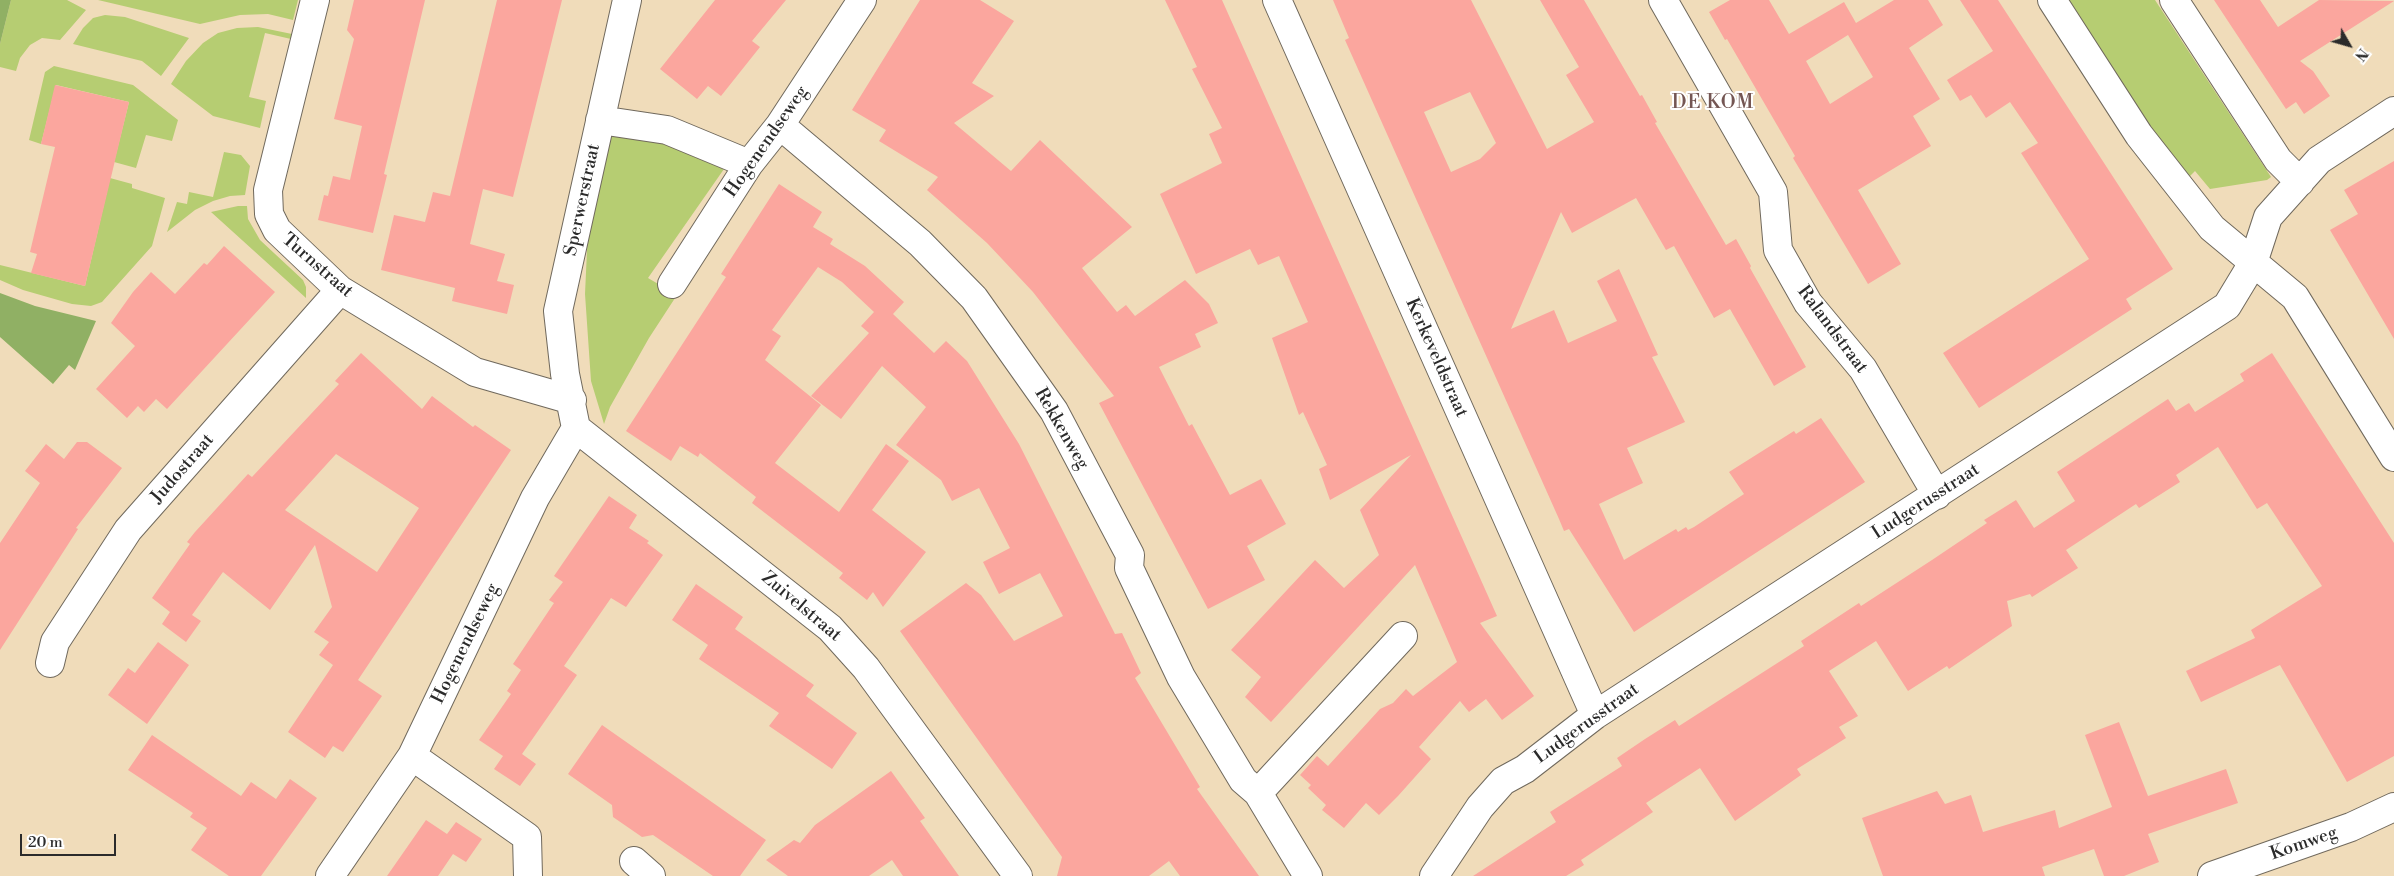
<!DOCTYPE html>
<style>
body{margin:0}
#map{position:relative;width:2394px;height:876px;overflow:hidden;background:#f0dcba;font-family:"Libre Bodoni",serif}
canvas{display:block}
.north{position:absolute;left:2324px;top:20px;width:50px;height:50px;-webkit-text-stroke:4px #fff;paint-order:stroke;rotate:128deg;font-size:14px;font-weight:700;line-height:20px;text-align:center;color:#2b2b2b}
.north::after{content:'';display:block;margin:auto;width:18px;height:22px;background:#2b2b2b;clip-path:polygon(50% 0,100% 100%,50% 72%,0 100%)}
.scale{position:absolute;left:20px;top:834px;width:96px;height:22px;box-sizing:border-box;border:2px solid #2b2b2b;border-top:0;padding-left:6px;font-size:15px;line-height:18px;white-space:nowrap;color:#2b2b2b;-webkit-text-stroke:4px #fff;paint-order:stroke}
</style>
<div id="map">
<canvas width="2394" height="876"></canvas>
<div class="north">N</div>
<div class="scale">20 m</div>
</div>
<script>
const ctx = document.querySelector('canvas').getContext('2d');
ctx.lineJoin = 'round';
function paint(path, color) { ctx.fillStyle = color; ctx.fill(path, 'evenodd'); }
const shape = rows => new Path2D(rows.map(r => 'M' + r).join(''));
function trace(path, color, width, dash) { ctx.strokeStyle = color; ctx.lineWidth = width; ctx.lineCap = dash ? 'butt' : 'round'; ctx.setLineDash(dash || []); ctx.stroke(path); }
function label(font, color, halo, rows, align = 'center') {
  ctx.font = font + ' "Libre Bodoni",serif'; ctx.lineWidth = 4; ctx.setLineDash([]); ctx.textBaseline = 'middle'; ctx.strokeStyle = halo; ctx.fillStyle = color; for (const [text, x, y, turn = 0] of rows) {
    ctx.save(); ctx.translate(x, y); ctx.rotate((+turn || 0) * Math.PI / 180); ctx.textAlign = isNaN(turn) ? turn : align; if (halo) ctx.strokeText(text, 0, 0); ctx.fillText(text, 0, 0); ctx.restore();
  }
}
const green = shape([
 [11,0,67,0,86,10,60,40,42,38,30,45,20,58,16,71,0,67,0,44],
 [98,0,298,0,293,20,268,14,240,15,200,24],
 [2068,0,2155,0,2271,177,2267,180,2210,189,2195,171,2189,177,2162,145],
 [105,15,125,17,189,38,161,76,142,61,73,44,83,28,93,18],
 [258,27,292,34,291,39,265,33,249,97,266,101,260,128,213,116,171,84,186,61,203,43,218,33,237,28],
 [54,66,133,85,178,120,172,141,146,135,136,168,114,162,129,102,56,85,41,144,29,140,45,72],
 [613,131,672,145,706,157,724,169,648,278,677,295,649,338,610,407,604,424,591,381,585,294,588,229,597,188],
 [224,152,241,155,250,166,245,195,230,196,213,201,195,210,167,232,177,202,187,204,189,192,213,197],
 [110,178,132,184,132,188,165,198,152,246,102,302,91,306,72,304,23,290,0,280,0,265,85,286],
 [238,206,247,206,248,219,260,240,303,280,306,287,306,298,211,212]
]);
const forest = shape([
 [0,0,11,0,0,44],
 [0,293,35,306,96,321,75,370,69,365,53,384,0,337]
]);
const building = shape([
 [354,0,425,0,384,174,387,175,373,233,318,220,324,195,328,196,333,176,350,180,362,126,334,119,354,39,347,30],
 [497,0,562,0,513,197,483,189,470,244,505,254,497,281,514,285,507,314,452,301,455,288,381,270,394,215,425,222,433,192,450,196],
 [715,0,786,0,752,41,760,47,721,96,708,86,697,99,660,69],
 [920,0,980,0,1014,21,972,83,994,96,954,123,1011,171,1040,140,1132,227,1082,268,1117,312,1126,305,1135,316,1185,280,1209,304,1218,323,1195,334,1201,347,1159,367,1189,426,1192,424,1230,495,1261,479,1286,524,1247,546,1265,580,1208,609,1099,403,1114,396,1033,292,987,243,927,190,938,177,879,141,886,130,852,110],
 [1165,0,1222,0,1497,616,1480,623,1534,696,1502,720,1486,699,1469,712,1460,701,1419,747,1431,759,1398,796,1379,815,1366,803,1344,828,1322,810,1326,805,1308,788,1311,785,1300,775,1317,756,1328,766,1380,709,1393,703,1406,689,1413,696,1457,662,1415,565,1271,722,1245,697,1261,677,1231,650,1315,560,1344,588,1379,555,1360,510,1411,455,1330,500,1319,469,1327,465,1303,412,1299,415,1272,338,1308,322,1279,256,1258,265,1250,249,1196,274,1160,194,1222,163,1209,134,1222,128,1192,69,1197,67],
 [1333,0,1471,0,1547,149,1594,122,1566,75,1579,67,1540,0,1584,0,1640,96,1642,95,1657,122,1655,123,1726,245,1736,239,1751,266,1750,268,1806,367,1774,386,1730,309,1714,318,1674,246,1666,250,1636,198,1572,233,1561,212,1511,329,1554,310,1568,343,1617,321,1597,281,1619,269,1658,355,1652,357,1685,422,1627,448,1643,483,1599,504,1624,560,1676,529,1678,532,1686,527,1688,530,1694,527,1744,494,1729,472,1794,431,1796,434,1821,418,1865,482,1634,632,1569,529,1564,531,1559,519,1345,40,1349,38],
 [1470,92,1496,143,1480,159,1451,172,1424,112],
 [1730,0,1769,0,1789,34,1844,2,1856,23,1894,0,1928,0,1943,25,1909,48,1940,99,1913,116,1931,146,1858,190,1901,264,1868,284,1793,158,1795,156,1727,39,1725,40,1709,12],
 [1848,35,1873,77,1830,104,1806,61],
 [1960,0,1998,0,2173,269,2126,299,2132,309,1979,408,1943,353,2089,259,2021,153,2038,143,2010,102,1986,118,1971,95,1960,101,1947,80,1993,51],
 [2214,0,2260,0,2278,27,2319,0,2394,1,2300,61,2313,71,2330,96,2304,114,2296,102,2286,109],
 [55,85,129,102,85,286,31,273,37,254,30,252,55,147,41,144],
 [2394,161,2394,339,2330,230,2358,214,2344,190],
 [779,184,822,212,813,227,833,239,830,244,865,266,904,302,893,314,934,353,946,341,967,361,1019,444,1115,634,1122,633,1141,673,1135,678,1200,787,1197,789,1259,876,1180,876,1169,861,1149,876,1057,876,1062,857,900,631,966,583,981,595,1014,641,1063,616,1040,573,999,594,983,562,1010,548,979,488,952,501,941,480,896,445,926,407,882,366,841,419,811,396,869,333,861,326,874,312,842,282,818,267,772,330,781,336,765,360,821,405,775,463,839,512,886,444,909,461,872,510,926,552,883,607,873,592,867,600,839,578,843,573,752,503,756,497,700,453,698,457,680,446,671,461,626,431,726,277,721,274],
 [224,246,275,292,167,409,156,399,144,412,138,406,127,418,96,389,135,346,111,323,133,292,151,272,175,294,204,263,207,265],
 [361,353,422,409,432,396,473,427,475,425,511,450,358,680,382,696,343,752,333,746,325,758,288,732,333,665,319,655,329,642,314,632,332,607,315,545,270,610,223,572,192,615,201,621,186,642,162,624,170,612,152,598,190,544,187,542,195,532,248,474,252,477,339,384,335,381],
 [336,454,419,508,377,572,285,510],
 [2272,353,2394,543,2394,756,2347,782,2280,665,2201,702,2186,671,2255,638,2251,630,2322,586,2267,503,2257,509,2218,447,2176,475,2180,482,2139,508,2136,504,2066,550,2078,568,2032,597,2030,594,2007,601,2012,626,1949,669,1947,666,1908,691,1876,641,1829,671,1858,716,1839,727,1846,738,1797,769,1801,775,1735,821,1700,768,1646,803,1653,812,1581,860,1584,865,1566,876,1473,876,1556,822,1550,812,1622,766,1617,758,1645,739,1675,720,1679,726,1804,646,1801,641,1859,603,1861,606,1932,560,1987,523,1984,520,2016,500,2034,528,2075,501,2057,472,2168,399,2176,411,2189,403,2195,412,2244,381,2240,374],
 [77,442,87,442,122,468,76,528,78,529,0,650,0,543,40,483,25,471,46,444,64,459],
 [609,496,637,515,629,528,649,541,647,543,663,555,626,607,611,598,564,666,577,675,522,754,536,764,520,786,494,769,503,756,479,740,511,694,507,691,521,670,513,664,554,603,549,600,563,582,554,576],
 [696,584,743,617,735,629,814,685,806,696,857,733,832,769,769,726,779,713,699,659,708,645,672,620],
 [158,642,189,665,147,724,108,695,128,668,135,673],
 [2119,722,2148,796,2226,769,2238,803,2148,834,2159,862,2124,876,2104,876,2094,849,2042,867,2045,876,1883,876,1862,818,1937,791,1945,804,1971,795,1983,832,2055,810,2059,828,2112,807,2085,735],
 [602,725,766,840,740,876,713,876,653,835,642,837,613,817,612,805,568,774],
 [152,735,241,796,251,782,276,799,290,779,317,798,261,876,229,876,191,850,207,828,190,817,193,813,128,770],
 [891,771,925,818,920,821,959,876,903,876,892,860,869,876,788,876,766,860,794,840,800,843,815,825],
 [426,820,447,834,456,822,482,839,466,862,453,854,438,876,387,876]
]);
const street = shape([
 [315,0,268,190,269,214,277,230,340,290,475,372,572,400],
 [1277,0,1595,715],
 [1663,0,1773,192,1778,250,1808,303,1863,369,1937,495],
 [2052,0,2139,135,2212,228,2295,297,2394,457],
 [2174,0,2278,160,2300,182],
 [600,120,667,130,749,164],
 [780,125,920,243,974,298,1054,411,1130,555,1129,568,1181,677,1243,780,1258,793,1308,876],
 [672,284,749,164,780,125,862,0],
 [576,428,830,628,866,668,1018,876],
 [50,663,55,642,128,530,340,290],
 [412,756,527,837,528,876],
 [1258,793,1403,636],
 [634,861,651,876],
 [330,876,412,756,535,498,576,428,565,374,558,311,627,0],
 [1434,876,1480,807,1503,781,1525,769,1595,715,2227,306,2253,263,2268,217,2319,160,2394,111],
 [2212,876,2351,827,2394,807]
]);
const streetNames = [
 ["Hogenendseweg",767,142,-55],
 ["Sperwerstraat",583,200,-78],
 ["Turnstraat",317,266,41],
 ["Ralandstraat",1832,330,53],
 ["Kerkeveldstraat",1436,358,66],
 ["Rekkenweg",1061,429,60],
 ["Judostraat",183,469,-49],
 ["Ludgerusstraat",1926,502,-33],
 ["Zuivelstraat",801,607,40],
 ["Hogenendseweg",466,644,-64],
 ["Ludgerusstraat",1587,724,-36],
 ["Komweg",2304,844,-19]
];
const neighbourhoodNames = [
 ["DE KOM",1713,103]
];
paint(green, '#b6cd72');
paint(forest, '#90b064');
paint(building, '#fba69e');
trace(street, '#70695d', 30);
trace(street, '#fff', 28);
label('18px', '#2b2b2b', '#fff', streetNames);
ctx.letterSpacing = '1px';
label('19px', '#745653', '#fff', neighbourhoodNames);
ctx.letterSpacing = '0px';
</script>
